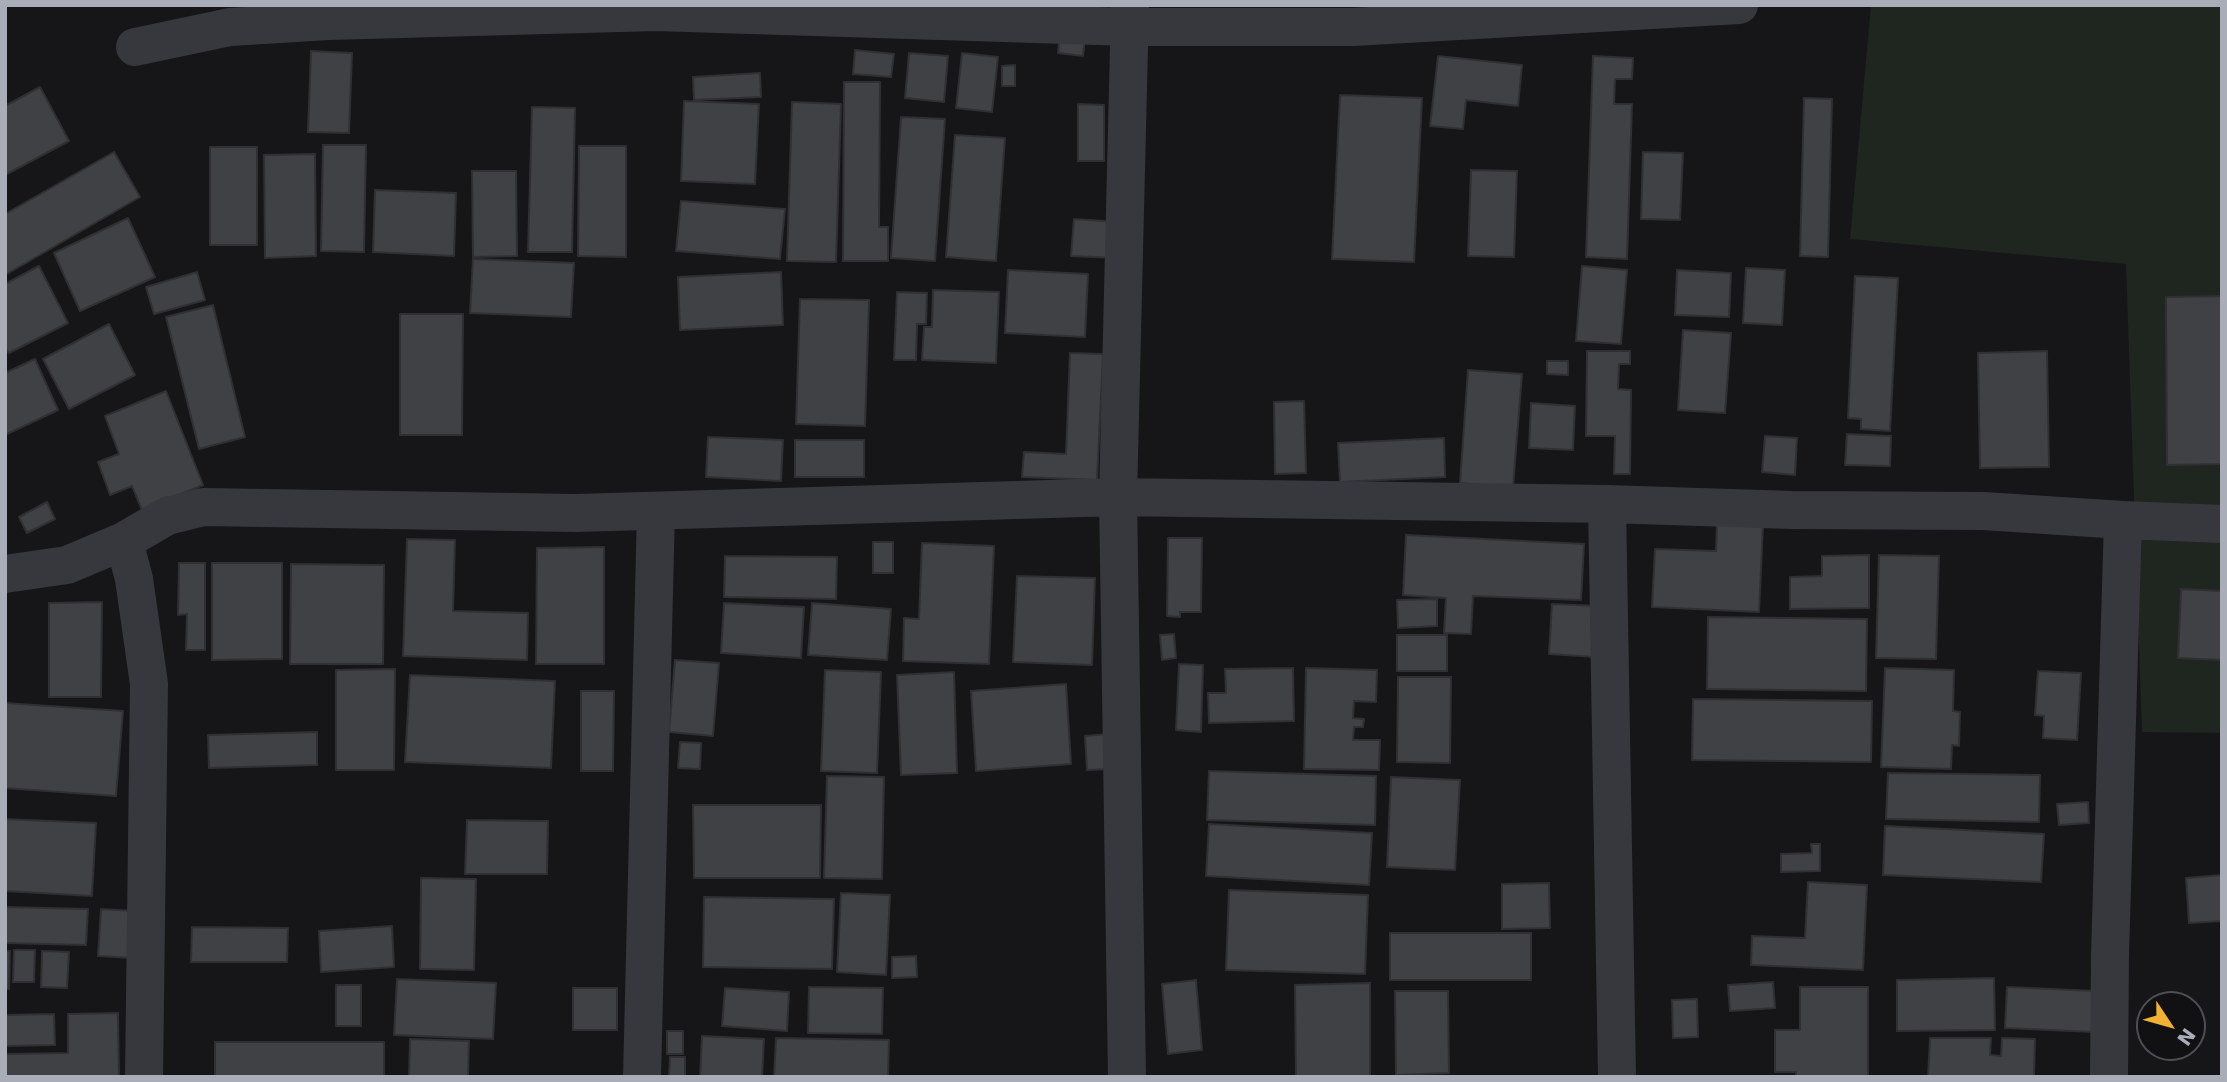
<!DOCTYPE html>
<style>
body{margin:0}
#map{position:relative;width:2227px;height:1082px;overflow:hidden;background:#161618;font-family:"DejaVu Sans",sans-serif}
canvas{display:block}
.frame{position:absolute;inset:0;border:7px solid #a8adb8;pointer-events:none}
.north{position:absolute;left:2136px;top:991px;width:70px;height:70px;box-sizing:border-box;background:#111113;border:2px solid #4d4f55;border-radius:50%;rotate:126deg;font-size:19px;font-weight:700;line-height:28px;text-align:center;color:#a8adb8}
.north::after{content:'';display:block;margin:auto;width:24px;height:32px;background:#f2b134;clip-path:polygon(50% 0,100% 100%,50% 72%,0 100%)}
</style>
<div id="map">
<canvas width="2227" height="1082"></canvas>
<div class="frame"></div>
<div class="north">N</div>
</div>
<script>
const ctx = document.querySelector('canvas').getContext('2d');
ctx.lineJoin = 'round';
function paint(path, color) { ctx.fillStyle = color; ctx.fill(path, 'evenodd'); }
const shape = rows => new Path2D(rows.map(r => 'M' + r).join(''));
function trace(path, color, width, dash) { ctx.strokeStyle = color; ctx.lineWidth = width; ctx.lineCap = dash ? 'butt' : 'round'; ctx.setLineDash(dash || []); ctx.stroke(path); }
const green = shape([
 [1871,5,2222,5,2222,733,2142,732,2126,264,1850,239]
]);
const building = shape([
 [1060,34,1085,37,1083,56,1058,53,1060,34],
 [855,50,894,54,891,77,853,74,855,50],
 [311,51,352,53,349,133,308,132,311,51],
 [909,53,948,56,944,102,905,98,909,53],
 [962,53,998,57,992,112,956,108,962,53],
 [1438,56,1522,65,1518,106,1466,100,1463,129,1430,126,1438,56],
 [1593,56,1633,58,1632,79,1615,79,1614,104,1632,104,1627,259,1586,257,1593,56],
 [1015,65,1015,86,1002,86,1002,66,1015,65],
 [760,73,761,97,694,100,693,77,760,73],
 [844,82,880,82,879,227,888,227,888,261,843,261,844,82],
 [40,87,69,141,5,175,5,106,40,87],
 [1340,95,1422,98,1414,262,1332,259,1340,95],
 [1804,98,1832,99,1828,257,1800,256,1804,98],
 [684,101,759,104,755,184,681,181,684,101],
 [792,102,841,104,836,262,787,261,792,102],
 [1078,104,1104,105,1104,161,1078,161,1078,104],
 [532,107,575,108,572,252,528,252,532,107],
 [901,117,945,119,935,261,891,258,901,117],
 [955,135,1005,138,996,261,946,257,955,135],
 [323,145,366,145,364,252,321,251,323,145],
 [579,146,626,146,626,257,578,256,579,146],
 [210,147,257,147,257,245,210,245,210,147],
 [114,152,140,197,5,275,5,214,114,152],
 [1643,152,1683,153,1680,220,1641,219,1643,152],
 [315,154,316,256,265,258,264,155,315,154],
 [1471,170,1517,171,1514,257,1468,256,1471,170],
 [472,171,516,171,517,256,473,257,472,171],
 [375,190,456,193,454,256,373,252,375,190],
 [681,201,785,209,780,259,676,251,681,201],
 [128,218,155,277,80,311,54,253,128,218],
 [1074,219,1119,222,1117,258,1071,256,1074,219],
 [473,259,574,263,571,317,470,313,473,259],
 [39,266,68,323,9,353,5,347,5,284,39,266],
 [1582,266,1627,270,1621,344,1576,341,1582,266],
 [1746,268,1785,270,1782,325,1743,323,1746,268],
 [1008,270,1088,274,1085,337,1005,333,1008,270],
 [1677,270,1731,273,1729,317,1675,315,1677,270],
 [197,272,205,300,154,314,146,287,197,272],
 [781,272,783,325,680,330,678,277,781,272],
 [1855,276,1898,278,1890,431,1861,429,1861,419,1848,418,1855,276],
 [933,290,999,292,996,363,922,360,924,327,932,327,933,290],
 [897,292,927,293,926,324,917,324,916,360,894,360,897,292],
 [2222,296,2222,464,2167,465,2166,297,2222,296],
 [800,299,869,300,865,426,796,424,800,299],
 [213,305,245,437,199,449,166,317,213,305],
 [400,314,463,314,462,435,400,435,400,314],
 [109,324,135,375,69,409,43,359,109,324],
 [1683,330,1731,333,1725,413,1678,410,1683,330],
 [1587,351,1630,351,1630,364,1619,364,1618,389,1631,390,1630,474,1614,474,1615,436,1586,436,1587,351],
 [2047,351,2049,467,1980,468,1978,353,2047,351],
 [1070,353,1103,354,1097,480,1022,477,1024,452,1066,454,1070,353],
 [35,359,58,410,5,435,5,373,35,359],
 [1547,361,1568,361,1568,375,1547,374,1547,361],
 [1468,370,1522,374,1513,487,1460,483,1468,370],
 [166,391,203,485,142,510,132,486,110,495,98,462,119,454,105,416,166,391],
 [1304,401,1306,473,1275,474,1274,402,1304,401],
 [1531,403,1575,406,1573,450,1529,448,1531,403],
 [1847,434,1891,436,1890,466,1845,465,1847,434],
 [1765,436,1797,438,1795,475,1762,472,1765,436],
 [708,437,783,440,781,481,706,477,708,437],
 [1444,438,1445,477,1340,482,1338,443,1444,438],
 [795,440,864,440,864,477,795,477,795,440],
 [47,502,55,519,27,533,19,517,47,502],
 [1717,523,1763,525,1759,612,1652,607,1655,549,1716,551,1717,523],
 [1406,535,1584,544,1581,600,1473,596,1471,634,1444,633,1446,598,1403,595,1406,535],
 [1168,538,1202,538,1201,612,1180,612,1180,617,1167,616,1168,538],
 [407,539,455,540,453,611,528,613,527,660,403,656,407,539],
 [873,542,893,542,893,573,873,573,873,542],
 [922,543,994,546,989,664,903,661,904,618,919,619,922,543],
 [604,547,604,664,536,664,537,548,604,547],
 [1869,555,1869,608,1790,609,1790,577,1822,576,1822,556,1869,555],
 [1879,555,1939,556,1936,659,1876,658,1879,555],
 [725,556,837,557,836,599,724,597,725,556],
 [179,563,205,563,205,650,186,650,187,614,178,615,179,563],
 [212,563,282,563,282,659,212,660,212,563],
 [291,564,384,565,383,664,290,664,291,564],
 [1017,576,1095,578,1092,665,1013,662,1017,576],
 [2181,589,2222,591,2222,660,2178,658,2181,589],
 [1437,599,1437,626,1398,628,1397,600,1437,599],
 [102,602,101,697,49,697,49,603,102,602],
 [724,603,804,607,801,658,721,653,724,603],
 [812,603,891,609,887,660,808,655,812,603],
 [1552,604,1598,606,1596,657,1549,654,1552,604],
 [1708,617,1867,619,1866,691,1707,689,1708,617],
 [1174,634,1176,658,1162,660,1160,635,1174,634],
 [1397,635,1447,635,1447,671,1397,671,1397,635],
 [675,660,719,663,713,736,669,732,675,660],
 [1179,664,1203,665,1201,732,1176,730,1179,664],
 [1293,668,1294,721,1209,723,1208,693,1226,693,1225,669,1293,668],
 [1306,668,1377,670,1376,702,1354,701,1353,718,1364,719,1363,727,1354,727,1353,740,1380,740,1379,770,1304,769,1306,668],
 [1885,668,1954,670,1953,711,1960,712,1959,746,1952,745,1951,769,1881,767,1885,668],
 [395,669,394,770,336,770,336,670,395,669],
 [825,670,881,672,877,773,821,771,825,670],
 [2038,671,2081,673,2077,740,2043,738,2044,716,2035,715,2038,671],
 [954,672,957,773,901,775,897,675,954,672],
 [410,675,555,681,551,768,405,762,410,675],
 [1398,677,1451,677,1450,763,1397,762,1398,677],
 [1066,684,1071,764,976,771,971,691,1066,684],
 [581,691,614,691,613,771,581,771,581,691],
 [1693,699,1872,701,1871,762,1692,760,1693,699],
 [5,703,123,711,116,796,5,788,5,703],
 [317,732,317,765,209,768,208,735,317,732],
 [1109,734,1111,769,1087,770,1085,736,1109,734],
 [680,742,701,743,700,769,678,768,680,742],
 [1209,771,1376,776,1375,825,1207,820,1209,771],
 [1888,773,2040,775,2039,822,1886,819,1888,773],
 [827,776,884,777,882,879,824,878,827,776],
 [1391,777,1460,780,1455,870,1387,867,1391,777],
 [2088,802,2089,823,2059,825,2057,804,2088,802],
 [693,805,821,805,820,878,694,878,693,805],
 [5,819,96,823,92,896,5,891,5,819],
 [467,820,548,821,547,874,465,874,467,820],
 [1209,824,1372,833,1369,885,1206,876,1209,824],
 [1885,826,2044,834,2041,882,1883,875,1885,826],
 [1811,844,1820,844,1820,871,1781,872,1781,854,1812,853,1811,844],
 [2222,875,2222,921,2189,923,2186,878,2222,875],
 [421,878,476,879,474,970,420,969,421,878],
 [1808,882,1867,885,1863,970,1751,965,1752,936,1805,938,1808,882],
 [1549,883,1550,928,1502,929,1502,884,1549,883],
 [1229,890,1368,895,1365,974,1226,970,1229,890],
 [841,893,890,895,886,975,837,972,841,893],
 [704,897,834,899,832,969,703,967,704,897],
 [5,907,88,909,86,945,5,943,5,907],
 [101,909,134,911,132,958,98,956,101,909],
 [392,926,394,967,321,972,319,931,392,926],
 [192,927,288,928,287,962,191,962,192,927],
 [1390,933,1531,933,1531,980,1390,980,1390,933],
 [14,950,35,950,34,982,13,982,14,950],
 [5,951,10,951,9,989,5,989,5,951],
 [42,951,69,952,67,988,41,987,42,951],
 [916,956,917,977,892,978,892,957,916,956],
 [1994,978,1995,1030,1897,1031,1897,980,1994,978],
 [397,979,496,983,493,1039,394,1035,397,979],
 [1196,980,1202,1050,1168,1054,1162,984,1196,980],
 [1773,982,1775,1008,1730,1011,1728,985,1773,982],
 [1370,983,1370,1077,1296,1077,1295,985,1370,983],
 [336,985,361,985,361,1026,336,1026,336,985],
 [809,987,883,988,882,1034,808,1033,809,987],
 [1800,987,1868,987,1868,1077,1796,1077,1796,1072,1775,1072,1775,1030,1800,1030,1800,987],
 [2007,987,2096,991,2094,1032,2005,1028,2007,987],
 [573,988,617,988,617,1030,573,1030,573,988],
 [725,988,789,992,787,1031,722,1026,725,988],
 [1395,991,1448,991,1449,1073,1396,1075,1395,991],
 [1697,999,1698,1037,1673,1038,1672,1000,1697,999],
 [118,1013,119,1077,5,1077,5,1054,68,1053,68,1014,118,1013],
 [54,1014,55,1045,5,1046,5,1015,54,1014],
 [667,1031,683,1031,683,1054,667,1054,667,1031],
 [702,1036,764,1039,762,1077,700,1077,702,1036],
 [776,1038,889,1040,888,1077,774,1077,776,1038],
 [1930,1038,1991,1038,1990,1055,2001,1056,2002,1038,2035,1039,2034,1077,1928,1077,1930,1038],
 [410,1039,469,1041,468,1077,409,1077,410,1039],
 [215,1042,384,1042,384,1077,215,1077,215,1042],
 [670,1057,685,1057,685,1077,669,1077,670,1057]
]);
const minor = shape([
 [328,21,656,12,1130,27,1353,27,1739,5],
 [135,47,230,27,328,21,324,5],
 [1607,504,1617,1077],
 [124,541,134,579,149,684,144,1077],
 [5,574,67,565,124,541,167,516,203,507,576,513,1118,497,1607,504,1792,510,1983,511,2123,520,2222,524],
 [642,1077,656,511],
 [1127,1077,1118,497,1130,5],
 [2109,1077,2110,955,2123,520]
]);
paint(green, '#1e261f');
paint(building, '#404145');
trace(building, '#303034', 2);
trace(minor, '#37383d', 38);
</script>
